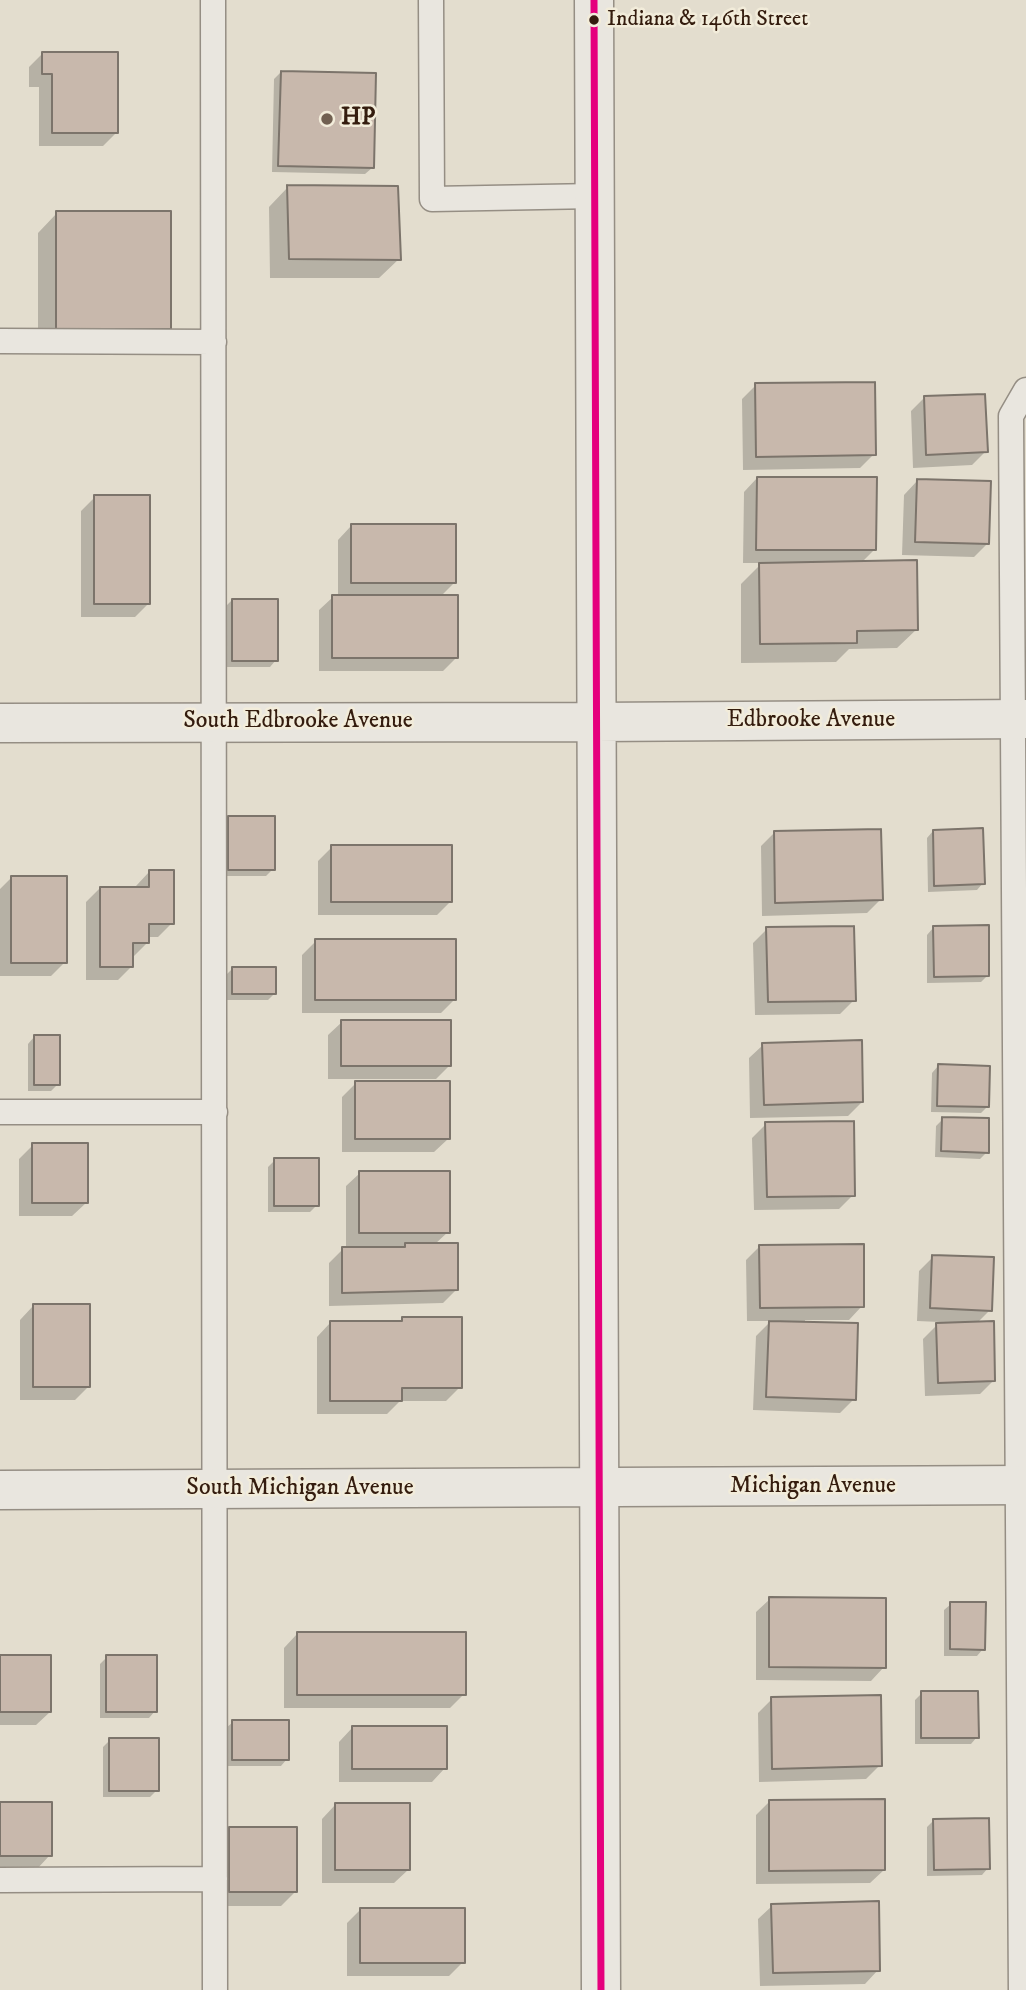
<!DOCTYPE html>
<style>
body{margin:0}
canvas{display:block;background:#e3ddce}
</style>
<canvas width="1026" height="1990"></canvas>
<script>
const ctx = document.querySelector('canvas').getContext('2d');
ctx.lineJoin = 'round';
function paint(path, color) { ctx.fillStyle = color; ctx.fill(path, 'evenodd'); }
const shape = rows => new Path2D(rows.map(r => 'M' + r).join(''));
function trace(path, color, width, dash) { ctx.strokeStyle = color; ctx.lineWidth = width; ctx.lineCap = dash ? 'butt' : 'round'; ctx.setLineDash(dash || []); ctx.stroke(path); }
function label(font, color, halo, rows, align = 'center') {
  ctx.font = font + ' "IM FELL DW Pica",serif'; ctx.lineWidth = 5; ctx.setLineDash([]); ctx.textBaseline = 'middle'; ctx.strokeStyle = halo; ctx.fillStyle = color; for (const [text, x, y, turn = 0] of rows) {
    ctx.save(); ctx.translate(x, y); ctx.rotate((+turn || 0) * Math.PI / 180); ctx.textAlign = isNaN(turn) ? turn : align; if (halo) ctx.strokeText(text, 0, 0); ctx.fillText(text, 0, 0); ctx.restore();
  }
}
const shadow = shape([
 [43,53,116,133,103,146,39,146,39,87,29,87,29,67],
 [281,72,372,168,365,174,272,172,274,79],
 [288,187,399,259,379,278,270,278,269,207],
 [57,213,170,328,150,348,38,348,38,233],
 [756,385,874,454,860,468,743,470,742,399],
 [925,397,986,451,972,465,913,468,911,411],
 [757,478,874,550,861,563,917,629,897,648,849,649,836,662,741,663,741,584,762,563,743,563,744,492],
 [917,481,988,543,974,557,902,555,904,495],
 [95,497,149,603,135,617,81,617,81,511],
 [351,526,454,583,440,597,456,658,443,671,319,671,319,610,333,597,338,597,338,540],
 [232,600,276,660,270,667,225,667,225,607],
 [229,817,273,869,266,876,222,876,222,824],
 [933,831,983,883,977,890,928,892,927,838],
 [774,833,881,899,867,913,762,916,761,846],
 [332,847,451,901,437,915,318,915,318,861],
 [149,872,172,923,158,937,148,937,148,942,134,956,132,956,132,966,118,980,86,980,86,902,100,888,136,888,136,886],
 [11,878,65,962,51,976,0,976,0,889],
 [933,928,988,975,981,982,927,983,927,935],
 [767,929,854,1000,840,1014,755,1015,753,943],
 [316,941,455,999,441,1013,302,1013,302,955],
 [232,969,275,993,268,1000,225,1000,225,976],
 [342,1022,450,1065,436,1079,328,1079,328,1035],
 [34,1037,58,1084,51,1091,28,1091,28,1044],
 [763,1045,862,1102,848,1116,750,1118,749,1058],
 [938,1066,988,1106,981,1113,931,1112,932,1073],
 [356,1083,448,1139,434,1152,342,1152,342,1097],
 [943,1119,987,1152,980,1159,935,1157,936,1126],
 [766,1124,853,1195,839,1209,754,1210,752,1138],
 [33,1145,86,1203,72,1216,19,1216,19,1159],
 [275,1160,317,1205,310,1212,268,1212,268,1167],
 [360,1173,448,1232,435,1244,456,1290,443,1303,329,1306,329,1263,343,1249,346,1249,346,1186],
 [760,1246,862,1306,849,1320,805,1320,805,1324,854,1399,840,1413,753,1410,756,1336,771,1321,747,1321,746,1260],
 [933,1257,990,1310,976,1324,994,1380,980,1394,925,1396,923,1339,940,1322,917,1321,919,1271],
 [33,1306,88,1387,75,1400,20,1400,20,1320],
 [403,1319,460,1387,446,1401,400,1401,387,1414,317,1414,317,1337,330,1323,399,1323],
 [770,1599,884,1667,871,1681,756,1680,756,1612],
 [951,1604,983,1649,977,1656,944,1656,944,1610],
 [297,1634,464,1694,450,1708,284,1708,284,1648],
 [0,1656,50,1712,36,1725,0,1725],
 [107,1657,155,1711,149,1718,100,1718,100,1664],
 [922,1693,977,1737,971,1744,915,1744,915,1700],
 [772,1699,880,1765,866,1779,759,1782,758,1713],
 [233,1722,287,1759,281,1766,226,1766,226,1728],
 [352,1728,445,1768,432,1782,339,1782,339,1742],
 [110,1740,157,1790,150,1797,103,1797,103,1747],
 [769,1802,884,1870,870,1883,756,1884,756,1815],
 [0,1803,50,1855,37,1869,0,1869],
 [335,1805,408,1870,394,1883,322,1883,322,1819],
 [933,1821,988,1868,982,1875,927,1876,927,1827],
 [230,1829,295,1892,281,1906,216,1906,216,1843],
 [772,1906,878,1970,865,1984,760,1986,758,1919],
 [361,1909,463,1962,449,1976,347,1976,347,1923]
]);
const building = shape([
 [42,52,118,52,118,133,52,133,52,74,42,74,42,52],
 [281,71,376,73,374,168,278,166,281,71],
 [287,185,398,186,401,260,289,259,287,185],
 [56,211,171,211,171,329,56,329,56,211],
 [875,382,876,455,756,457,755,383,875,382],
 [985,394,988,452,926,455,924,396,985,394],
 [757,477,877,477,876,550,756,550,757,477],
 [917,479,991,481,989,544,915,542,917,479],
 [94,495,150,495,150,604,94,604,94,495],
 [351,524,456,524,456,583,351,583,351,524],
 [917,560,918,630,857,631,857,643,760,644,759,563,917,560],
 [332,595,458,595,458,658,332,658,332,595],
 [232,599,278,599,278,661,232,661,232,599],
 [228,816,275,816,275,870,228,870,228,816],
 [983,828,985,884,934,886,933,830,983,828],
 [881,829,883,900,775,903,774,831,881,829],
 [331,845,452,845,452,902,331,902,331,845],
 [149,870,174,870,174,924,149,924,149,943,133,943,133,967,100,967,100,887,149,887,149,870],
 [11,876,67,876,67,963,11,963,11,876],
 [989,925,989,976,934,977,933,926,989,925],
 [854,926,856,1001,768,1002,766,927,854,926],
 [315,939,456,939,456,1000,315,1000,315,939],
 [232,967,276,967,276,994,232,994,232,967],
 [341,1020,451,1020,451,1066,341,1066,341,1020],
 [34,1035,60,1035,60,1085,34,1085,34,1035],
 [862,1040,863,1102,764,1105,762,1043,862,1040],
 [938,1064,990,1066,989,1107,937,1106,938,1064],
 [355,1081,450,1081,450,1139,355,1139,355,1081],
 [942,1117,989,1118,989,1153,941,1151,942,1117],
 [854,1121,855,1196,767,1197,765,1122,854,1121],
 [32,1143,88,1143,88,1203,32,1203,32,1143],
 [274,1158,319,1158,319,1206,274,1206,274,1158],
 [359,1171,450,1171,450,1233,359,1233,359,1171],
 [405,1243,458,1243,458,1290,342,1293,342,1247,405,1247,405,1243],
 [864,1244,864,1307,760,1308,759,1245,864,1244],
 [932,1255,994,1257,992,1311,930,1308,932,1255],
 [33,1304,90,1304,90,1387,33,1387,33,1304],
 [402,1317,462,1317,462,1388,402,1388,402,1401,330,1401,330,1321,402,1321,402,1317],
 [769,1321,858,1323,856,1400,766,1397,769,1321],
 [994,1321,995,1381,938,1383,936,1323,994,1321],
 [769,1597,886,1598,886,1668,769,1667,769,1597],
 [950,1602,986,1602,985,1650,950,1649,950,1602],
 [297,1632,466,1632,466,1695,297,1695,297,1632],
 [0,1655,51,1655,51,1712,0,1712,0,1655],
 [106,1655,157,1655,157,1712,106,1712,106,1655],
 [921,1691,978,1691,979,1738,921,1738,921,1691],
 [881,1695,882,1766,772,1769,771,1697,881,1695],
 [232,1720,289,1720,289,1760,232,1760,232,1720],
 [352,1726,447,1726,447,1769,352,1769,352,1726],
 [109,1738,159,1738,159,1791,109,1791,109,1738],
 [885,1799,885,1870,769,1871,769,1800,885,1799],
 [0,1802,52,1802,52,1856,0,1856,0,1802],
 [335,1803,410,1803,410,1870,335,1870,335,1803],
 [989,1818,990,1869,934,1870,933,1819,989,1818],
 [229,1827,297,1827,297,1892,229,1892,229,1827],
 [879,1901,880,1971,773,1973,771,1904,879,1901],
 [360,1908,465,1908,465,1963,360,1963,360,1908]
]);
const service = shape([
 [213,0,215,1990],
 [431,0,432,199,595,196],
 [0,341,214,342],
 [0,1112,215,1112],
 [0,1880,215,1879],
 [1021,1990,1011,416,1026,390]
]);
const minor = shape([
 [594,0,601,1990],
 [0,723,597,722,1026,719],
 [0,1490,1026,1485]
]);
const bus1 = shape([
 [594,0,601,1990]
]);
const markers = [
 [594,20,6,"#341c0e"],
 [327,119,7,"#716051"]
];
const busNames = [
 ["Indiana & 146th Street",607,20]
];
const poiNames = [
 ["HP",341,119]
];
const streetNames = [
 ["Edbrooke Avenue",811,721],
 ["South Edbrooke Avenue",298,722],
 ["Michigan Avenue",813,1487],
 ["South Michigan Avenue",300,1489]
];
paint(shadow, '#0003');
paint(building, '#c8b8ac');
trace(building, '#7c746b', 2);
trace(service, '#958e84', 27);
trace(minor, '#958e84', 41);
trace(service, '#e9e6df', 24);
trace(minor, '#e9e6df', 38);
trace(bus1, '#e5007d', 7);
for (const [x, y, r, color] of markers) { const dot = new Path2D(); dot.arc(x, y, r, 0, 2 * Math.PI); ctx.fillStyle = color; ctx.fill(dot); trace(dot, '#f2ecda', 2.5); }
label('22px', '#341c0e', '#f2ecda', busNames, 'left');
label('bold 24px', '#341c0e', '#f2ecda', poiNames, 'left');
label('24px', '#341c0e', '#f2ecda', streetNames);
</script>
